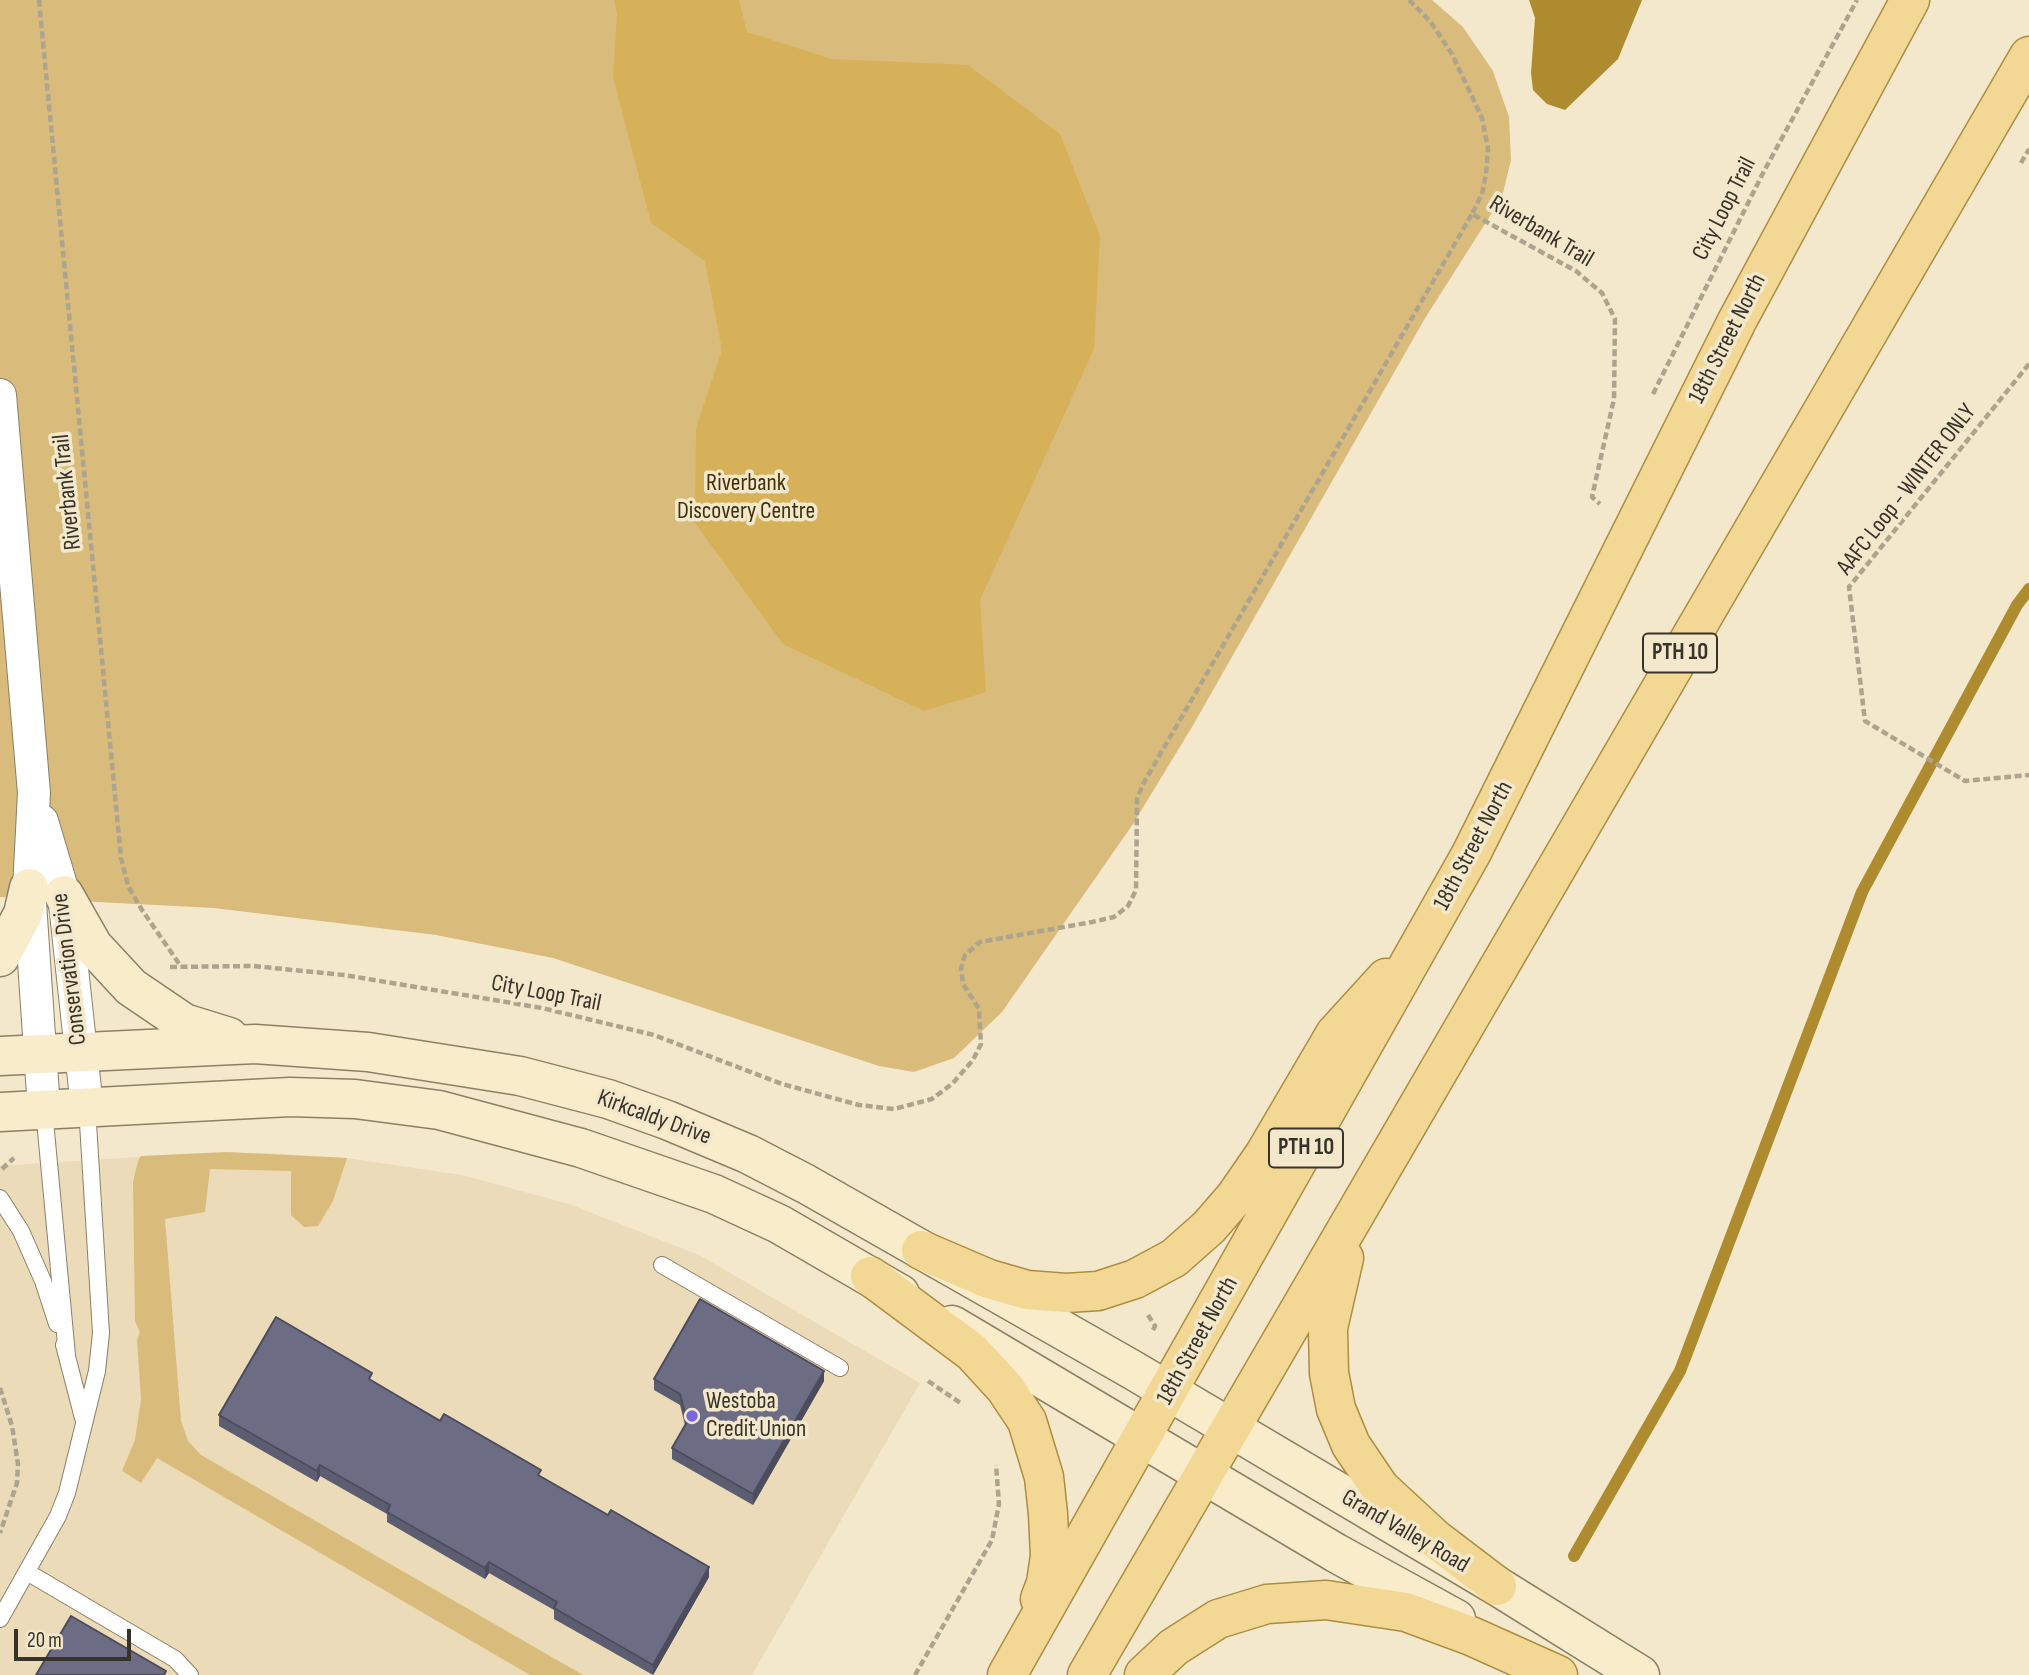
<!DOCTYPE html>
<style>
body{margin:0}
#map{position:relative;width:2029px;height:1675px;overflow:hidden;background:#f4e8cc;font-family:"Sofia Sans Condensed",sans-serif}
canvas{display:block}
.scale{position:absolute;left:14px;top:1629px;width:117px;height:32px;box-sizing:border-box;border:4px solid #383328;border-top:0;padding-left:9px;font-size:21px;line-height:24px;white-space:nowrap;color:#383328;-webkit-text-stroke:5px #f4e8cc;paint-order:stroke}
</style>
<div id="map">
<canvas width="2029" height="1675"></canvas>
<div class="scale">20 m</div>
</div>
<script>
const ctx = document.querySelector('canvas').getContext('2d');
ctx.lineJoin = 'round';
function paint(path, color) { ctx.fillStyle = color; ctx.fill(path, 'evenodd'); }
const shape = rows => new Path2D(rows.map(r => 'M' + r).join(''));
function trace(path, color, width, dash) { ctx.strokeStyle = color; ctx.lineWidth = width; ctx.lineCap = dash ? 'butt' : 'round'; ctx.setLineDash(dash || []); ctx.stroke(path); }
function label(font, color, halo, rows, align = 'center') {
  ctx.font = font + ' "Sofia Sans Condensed",sans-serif'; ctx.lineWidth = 7; ctx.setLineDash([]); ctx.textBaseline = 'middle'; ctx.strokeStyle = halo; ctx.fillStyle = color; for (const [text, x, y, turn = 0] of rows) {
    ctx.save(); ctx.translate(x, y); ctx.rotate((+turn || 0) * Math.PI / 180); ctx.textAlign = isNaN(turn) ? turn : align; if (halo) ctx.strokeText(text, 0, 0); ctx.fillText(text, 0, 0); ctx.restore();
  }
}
const built = shape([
 [266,1153,347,1158,462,1175,569,1204,699,1255,920,1383,752,1675,0,1675,0,1166,183,1154]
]);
const green = shape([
 [0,0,1432,0,1463,27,1493,71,1509,117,1511,160,1502,197,1424,320,1192,727,1133,824,1002,1012,954,1058,914,1072,879,1066,553,958,436,935,214,908,0,897],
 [227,1152,347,1158,333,1201,318,1226,304,1227,291,1215,291,1171,210,1169,205,1212,165,1219,181,1421,188,1441,201,1455,583,1675,530,1675,157,1458,141,1483,122,1471,135,1440,141,1399,137,1340,140,1332,135,1321,133,1182,138,1161,141,1156]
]);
const forest = shape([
 [614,0,739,0,747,32,832,59,968,65,1060,134,1100,236,1094,349,980,600,986,692,924,711,783,644,695,523,696,428,722,350,705,261,651,223,613,77,617,13]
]);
const water = shape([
 [1529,0,1642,0,1618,59,1565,110,1547,104,1533,90,1531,73,1535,18]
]);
const stream = shape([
 [1574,1556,1680,1371,1862,892,2017,605,2029,589]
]);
const path = shape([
 [39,0,121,858,128,886,142,910,180,965],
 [1409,0,1430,21,1452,54,1482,118,1488,149,1486,174,1482,194,1472,214,1576,271,1602,293,1615,319,1614,399,1592,497,1600,504],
 [2021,163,2029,149],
 [2029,364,1849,587,1865,721,1965,781,2029,775],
 [1653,394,1763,173,1857,0],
 [170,967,253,966,344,975,542,1008,654,1035,782,1084,859,1105,894,1109,932,1099,952,1084,973,1060,981,1044,979,1009,963,984,961,969,965,955,980,942,1092,922,1114,917,1128,906,1136,890,1137,799,1143,784,1472,214],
 [2,1169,14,1158],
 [1148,1315,1155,1326,1153,1330],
 [928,1381,962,1404],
 [0,1388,12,1426,18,1464,17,1483,0,1533],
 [915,1675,992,1540,999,1504,996,1465]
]);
const lane = shape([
 [44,1110,67,1355],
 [0,1198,21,1231,43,1281,57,1324],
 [662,1265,840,1368],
 [64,1345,83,1418],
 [27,1572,175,1659,190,1675],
 [0,1619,58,1516,67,1493,97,1371,101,1333,87,1107]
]);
const street = shape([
 [0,395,34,793,29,888,44,1109],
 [42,821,64,895,87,1107]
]);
const secondary = shape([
 [64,895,93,946,131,987,184,1023,229,1037],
 [0,957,23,914,29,888],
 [0,1056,255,1044,368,1052,520,1076,608,1099,667,1120,748,1154,806,1184,1131,1369,1497,1586,1640,1675],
 [0,1112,290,1097,355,1099,439,1110,581,1148,714,1194,779,1224,900,1294],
 [952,1325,1336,1553,1456,1619]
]);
const primary = shape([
 [921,1250,989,1279,1027,1290,1066,1293,1098,1291,1135,1279,1174,1258,1209,1227,1235,1197,1264,1155,1335,1034,1386,978],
 [1344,1258,1328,1328,1329,1373,1336,1409,1351,1445,1380,1488,1434,1538,1497,1586],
 [870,1276,972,1352,1005,1388,1027,1421,1044,1477,1048,1514,1050,1556,1046,1583,1040,1599],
 [1007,1675,1471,854,1737,321,1910,0],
 [1087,1675,2029,56],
 [1144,1675,1174,1647,1218,1619,1267,1604,1326,1600,1406,1612,1471,1636,1558,1675]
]);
const wall = shape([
 [654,1379,824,1381,753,1505,672,1459,672,1448,685,1425,680,1405,654,1390],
 [372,1381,541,1477,709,1577,653,1675,554,1619,554,1610,489,1573,485,1579,387,1522,387,1514,320,1476,317,1482,219,1426,219,1415]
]);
const shadedWall = shape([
 [824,1371,824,1381,753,1505,753,1494],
 [320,1465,320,1476,317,1482,317,1471],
 [489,1562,489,1573,485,1579,485,1568],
 [709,1567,709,1577,653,1675,653,1665]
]);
const building = shape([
 [700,1299,824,1371,753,1494,672,1448,687,1422,680,1394,654,1379,700,1299],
 [276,1317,372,1373,369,1379,440,1421,444,1414,541,1470,538,1475,608,1515,611,1510,709,1567,653,1665,554,1608,557,1602,489,1562,485,1568,387,1512,390,1505,320,1465,317,1471,219,1415,276,1317],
 [71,1616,166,1671,164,1675,36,1675,71,1616]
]);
const markers = [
 [692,1416,7,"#7967e2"]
];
const shields = [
 [1680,653,74],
 [1306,1148,74]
];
const shieldNames = [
 ["PTH 10",1680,653],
 ["PTH 10",1306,1148]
];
const streetNames = [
 ["City Loop Trail",1725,209,-63],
 ["Riverbank Trail",1541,232,31],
 ["18th Street North",1728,339,-63],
 ["AAFC Loop - WINTER ONLY",1907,490,-52],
 ["Riverbank Trail",68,492,-96],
 ["18th Street North",1474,846,-62],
 ["Conservation Drive",70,969,-97],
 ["City Loop Trail",546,994,11],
 ["Kirkcaldy Drive",654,1118,20],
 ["18th Street North",1198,1341,-61],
 ["Grand Valley Road",1405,1532,30]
];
const parkNames = [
 ["Riverbank",746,484],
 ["Discovery Centre",746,512]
];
const poiNames = [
 ["Westoba",706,1402],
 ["Credit Union",706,1430]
];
paint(built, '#ebdbb8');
paint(green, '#d9bc7b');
paint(forest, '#d6b159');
paint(water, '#af8b2f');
trace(stream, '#af8b2f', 12);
trace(lane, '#8b7f66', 18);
trace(street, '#8b7f66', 34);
trace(secondary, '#8b7f66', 41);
trace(primary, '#ac8d41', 41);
trace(path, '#ada48e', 4.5, [7, 3.5]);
trace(lane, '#fff', 16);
trace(street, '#fff', 32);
trace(secondary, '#f9ecca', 38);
trace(primary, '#f3d895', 38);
paint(wall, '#5d5d72');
paint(shadedWall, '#4c4c5d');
paint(building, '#6c6c85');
trace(building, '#4c4c5d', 2);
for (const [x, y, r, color] of markers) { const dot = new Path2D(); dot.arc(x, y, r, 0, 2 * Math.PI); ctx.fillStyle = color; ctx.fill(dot); trace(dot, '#f4e8cc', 2.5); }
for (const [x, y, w] of shields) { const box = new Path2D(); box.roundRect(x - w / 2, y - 19.5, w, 39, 5); ctx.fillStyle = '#f4e8cc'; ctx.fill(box); trace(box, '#383328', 2); }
label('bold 23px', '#383328', null, shieldNames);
label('24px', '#383328', '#f4e8cc', streetNames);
label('24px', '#403109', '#f4e8cc', parkNames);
label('24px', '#383328', '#f4e8cc', poiNames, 'left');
</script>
